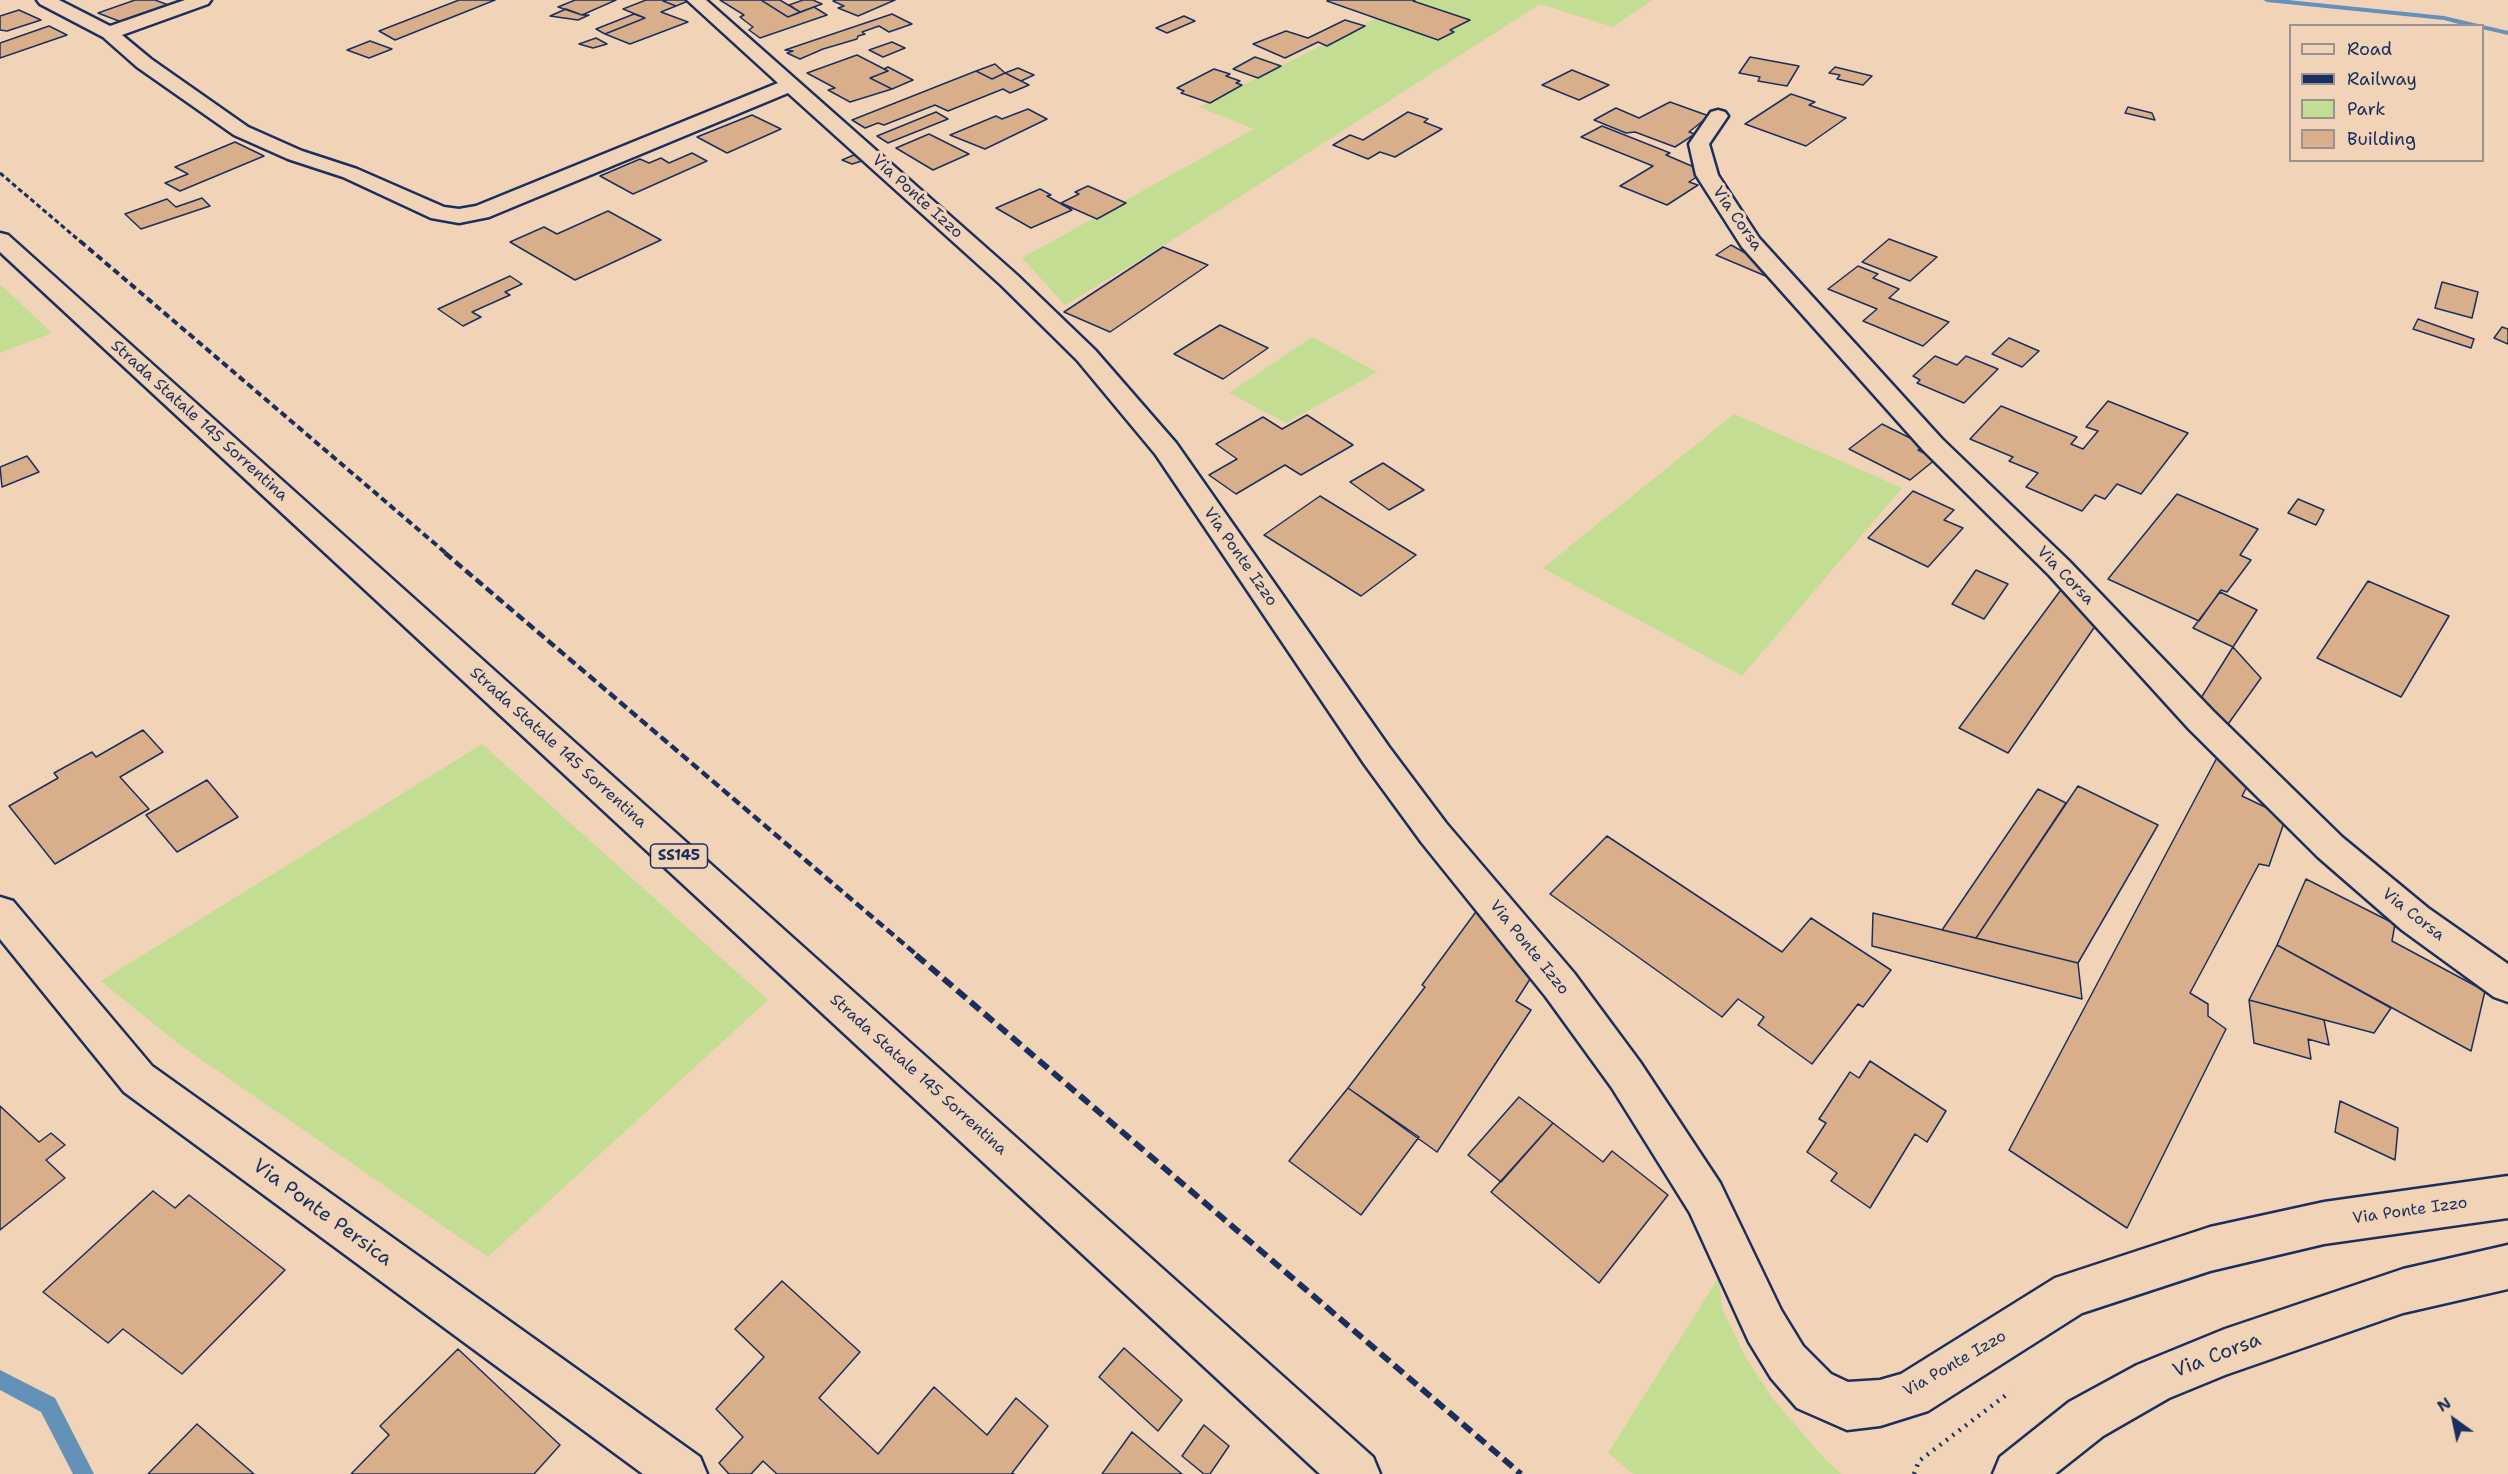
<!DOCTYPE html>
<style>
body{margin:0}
#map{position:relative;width:2508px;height:1474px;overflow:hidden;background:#f1d4b7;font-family:"Shantell Sans",sans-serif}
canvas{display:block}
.legend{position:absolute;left:2289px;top:24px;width:195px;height:138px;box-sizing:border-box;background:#f1d4b7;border:2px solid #9b9293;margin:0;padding:8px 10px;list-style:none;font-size:18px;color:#1b2f5e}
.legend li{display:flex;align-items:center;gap:12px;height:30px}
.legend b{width:30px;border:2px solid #9b9293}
.north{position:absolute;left:2424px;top:1390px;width:60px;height:60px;-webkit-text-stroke:4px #f1d4b7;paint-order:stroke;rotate:327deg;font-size:16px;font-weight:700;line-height:24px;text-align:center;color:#1b2f5e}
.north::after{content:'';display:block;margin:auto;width:21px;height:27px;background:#1b2f5e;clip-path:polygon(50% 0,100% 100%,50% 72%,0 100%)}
</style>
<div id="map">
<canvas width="2508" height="1474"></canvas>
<ul class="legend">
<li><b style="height:8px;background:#f1d4b7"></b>Road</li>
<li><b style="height:8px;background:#1b2f5e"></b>Railway</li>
<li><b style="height:16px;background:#c3dd93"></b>Park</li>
<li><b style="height:16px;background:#d9ae8a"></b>Building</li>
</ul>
<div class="north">N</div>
</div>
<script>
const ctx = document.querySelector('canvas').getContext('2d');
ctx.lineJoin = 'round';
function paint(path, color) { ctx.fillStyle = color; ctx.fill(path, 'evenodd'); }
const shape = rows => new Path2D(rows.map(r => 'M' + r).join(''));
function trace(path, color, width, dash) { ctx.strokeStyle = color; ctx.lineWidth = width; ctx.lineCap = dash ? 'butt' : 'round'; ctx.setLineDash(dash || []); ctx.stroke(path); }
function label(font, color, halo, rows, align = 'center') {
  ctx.font = font + ' "Shantell Sans",sans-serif'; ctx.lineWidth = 6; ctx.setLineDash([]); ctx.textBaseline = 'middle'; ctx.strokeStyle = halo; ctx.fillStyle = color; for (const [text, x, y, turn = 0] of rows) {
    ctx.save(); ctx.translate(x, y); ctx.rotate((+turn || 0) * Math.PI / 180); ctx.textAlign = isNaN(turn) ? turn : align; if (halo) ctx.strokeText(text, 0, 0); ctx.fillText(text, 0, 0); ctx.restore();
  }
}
const green = shape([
 [1412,0,1652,0,1613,27,1540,4,1166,244,1065,305,1022,258,1254,129,1199,107],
 [0,284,52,333,0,353],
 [1312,337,1377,372,1286,423,1229,393],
 [1734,414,1902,488,1742,676,1543,568],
 [482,744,768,1000,488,1257,180,1045,101,981],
 [1719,1277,1722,1308,1746,1358,1773,1399,1822,1456,1841,1474,1633,1474,1608,1453]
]);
const stream = shape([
 [2263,0,2288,0,2444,16,2508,31,2508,35,2482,29,2482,26,2466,26,2444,20,2267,2,2263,0],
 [0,1370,55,1398,94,1474,73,1474,41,1412,0,1390,0,1370]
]);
const building = shape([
 [135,0,155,0,171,6,124,23,98,13,135,0],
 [459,0,495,0,395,40,379,31,459,0],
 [575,0,616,0,582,15,558,7,575,0],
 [646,0,667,0,663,1,676,6,661,12,688,22,630,44,605,34,645,18,623,9,646,0],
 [667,0,686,0,688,1,676,6,663,1,667,0],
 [720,0,761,0,788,17,814,7,827,15,760,38,749,30,753,27,740,17,744,15,720,0],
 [761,0,780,0,800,12,788,17,761,0],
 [803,0,813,0,822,4,800,12,789,5,803,0],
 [836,0,895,0,858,16,838,8,844,6,833,1,836,0],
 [1329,0,1415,0,1413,1,1470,20,1450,30,1454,32,1438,40,1327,1,1329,0],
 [566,9,582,15,589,15,578,20,550,16,566,9],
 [19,10,41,20,7,31,0,30,0,16,19,10],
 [634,14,645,18,605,34,596,29,634,14],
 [892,14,912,24,889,32,879,26,862,32,865,34,858,36,857,39,823,49,800,59,787,53,793,51,785,50,892,14],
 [1184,16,1195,21,1167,33,1156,28,1184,16],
 [1345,20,1365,26,1327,46,1318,42,1285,58,1253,44,1286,31,1308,38,1345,20],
 [49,26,67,35,0,58,0,43,49,26],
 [596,38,607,44,593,48,579,44,596,38],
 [370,41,392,49,369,58,347,50,370,41],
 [892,42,905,48,883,57,869,50,892,42],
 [857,55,888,71,870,78,892,89,850,102,828,90,835,88,807,73,857,55],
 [1255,57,1281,66,1258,78,1233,69,1255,57],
 [1750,57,1799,66,1787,86,1758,81,1760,77,1739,73,1750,57],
 [995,64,1005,73,992,79,976,71,995,64],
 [888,67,913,80,892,89,870,78,888,71,884,69,888,67],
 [1835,67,1872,76,1863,85,1837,79,1840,75,1829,73,1835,67],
 [1018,68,1034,75,1021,81,1005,73,1018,68],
 [1214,69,1230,74,1226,76,1240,81,1236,83,1242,85,1210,103,1181,93,1184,91,1177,88,1214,69],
 [1572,70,1609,85,1579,100,1542,85,1572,70],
 [976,71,992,79,1005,73,1029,85,1010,93,1003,89,948,111,935,105,884,125,878,123,865,128,852,120,976,71],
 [1791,94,1815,102,1809,105,1846,118,1806,146,1745,124,1791,94],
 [1670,102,1709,116,1689,132,1695,134,1675,147,1635,132,1626,133,1594,120,1616,108,1639,118,1670,102],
 [2128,107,2152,113,2155,120,2125,113,2128,107],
 [1028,109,1047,119,985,149,950,135,996,116,1002,119,1028,109],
 [936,112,948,119,888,143,877,136,936,112],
 [1408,112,1428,119,1424,122,1442,129,1395,157,1380,152,1368,159,1333,145,1350,135,1363,140,1408,112],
 [752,115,781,129,727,153,697,137,752,115],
 [1602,126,1670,153,1666,155,1701,170,1701,174,1689,182,1698,185,1667,205,1620,186,1653,166,1581,137,1602,126],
 [929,134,969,154,933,170,896,148,929,134],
 [235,142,264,156,180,191,165,183,188,174,175,167,235,142],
 [692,153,707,161,633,194,600,176,640,159,649,163,661,158,669,163,692,153],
 [854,155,862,161,852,164,842,160,854,155],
 [1088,186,1126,203,1097,219,1061,203,1079,194,1075,192,1088,186],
 [1040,189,1051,195,1047,196,1072,210,1031,228,996,208,1040,189],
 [202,198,210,206,141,229,125,214,167,199,176,207,202,198],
 [608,211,661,240,575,280,510,242,544,227,557,234,608,211],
 [1889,239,1937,257,1910,281,1862,262,1889,239],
 [1731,245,1758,260,1775,280,1716,255,1731,245],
 [1163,247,1208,265,1110,332,1064,312,1163,247],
 [1858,266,1878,274,1873,278,1899,289,1889,298,1949,322,1923,346,1863,321,1877,309,1828,289,1858,266],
 [510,276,522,284,505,292,510,295,472,312,481,317,463,326,438,309,510,276],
 [2442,282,2478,292,2472,318,2435,308,2442,282],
 [2418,319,2474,339,2471,348,2413,329,2418,319],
 [1220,325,1268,348,1223,379,1174,354,1220,325],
 [2502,327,2508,329,2508,344,2494,338,2502,327],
 [2009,338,2039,351,2022,367,1992,354,2009,338],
 [1935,356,1957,365,1966,356,1998,369,1964,403,1917,383,1920,380,1913,376,1935,356],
 [2108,401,2188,433,2141,494,2117,484,2105,499,2095,495,2082,511,2026,487,2038,473,2009,461,2013,457,1970,439,2001,406,2077,437,2071,444,2083,449,2098,431,2086,427,2108,401],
 [1307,415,1353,445,1301,475,1285,465,1236,494,1209,475,1237,459,1216,444,1263,417,1282,429,1307,415],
 [1882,424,1924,445,1918,450,1936,459,1910,480,1849,449,1882,424],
 [27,456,39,472,2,487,0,467,27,456],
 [1383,463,1424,490,1389,510,1350,482,1383,463],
 [1913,491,1954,510,1944,520,1963,528,1928,567,1868,538,1913,491],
 [2177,494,2258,529,2240,555,2251,560,2227,592,2221,590,2199,621,2108,579,2177,494],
 [1320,496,1416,555,1361,596,1264,535,1320,496],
 [2298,499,2324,510,2316,525,2288,513,2298,499],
 [1976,570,2008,584,1984,619,1952,604,1976,570],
 [2368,581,2449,616,2401,697,2317,658,2368,581],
 [2063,587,2098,622,2008,753,1959,728,2063,587],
 [2220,592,2257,610,2233,647,2193,628,2220,592],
 [2233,647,2261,678,2226,727,2201,698,2233,647],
 [143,730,163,752,120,777,149,809,55,864,9,806,58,778,54,773,92,752,96,757,143,730],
 [2220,752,2251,779,2242,796,2286,817,2269,866,2259,864,2190,993,2208,1004,2208,1016,2226,1029,2127,1228,2009,1150,2220,752],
 [207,780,238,817,177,852,146,815,207,780],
 [2078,786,2158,825,2078,963,1976,938,2078,786],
 [2038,789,2066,803,1976,938,1942,930,2038,789],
 [1607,836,1782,952,1811,918,1891,970,1863,1007,1858,1004,1812,1064,1758,1025,1764,1017,1738,999,1722,1017,1550,894,1607,836],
 [2306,879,2395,924,2392,941,2485,991,2471,1051,2277,945,2306,879],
 [1478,909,1534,973,1516,1001,1531,1010,1437,1152,1348,1088,1425,987,1422,985,1478,909],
 [1873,913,2078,963,2082,999,1872,946,1873,913],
 [2277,945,2391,1008,2374,1033,2249,1000,2277,945],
 [2249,1000,2324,1020,2329,1045,2308,1039,2311,1059,2254,1043,2249,1000],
 [1870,1061,1946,1111,1927,1142,1915,1134,1870,1208,1831,1181,1837,1173,1807,1152,1826,1123,1819,1119,1850,1072,1859,1078,1870,1061],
 [1348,1088,1419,1137,1361,1215,1289,1161,1348,1088],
 [1519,1097,1553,1123,1501,1182,1468,1155,1519,1097],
 [2340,1101,2398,1128,2395,1160,2335,1132,2340,1101],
 [0,1106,39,1142,51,1133,65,1145,46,1160,65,1178,0,1230,0,1106],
 [1553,1123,1603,1162,1612,1151,1668,1195,1599,1283,1491,1192,1553,1123],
 [153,1191,175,1208,189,1195,285,1270,182,1374,123,1329,108,1343,43,1292,153,1191],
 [782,1281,860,1352,819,1398,878,1454,934,1387,987,1435,1016,1398,1048,1426,1012,1473,1014,1474,777,1474,763,1461,751,1474,729,1474,719,1463,743,1437,716,1409,764,1357,735,1329,782,1281],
 [1124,1348,1182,1400,1158,1431,1099,1377,1124,1348],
 [458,1349,560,1445,534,1474,351,1474,389,1435,380,1426,458,1349],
 [197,1424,254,1474,148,1474,197,1424],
 [1204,1425,1229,1446,1210,1474,1204,1474,1182,1456,1204,1425],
 [1132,1432,1182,1474,1102,1474,1132,1432]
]);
const path = shape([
 [1914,1474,1919,1461,2010,1392]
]);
const street = shape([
 [37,0,59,0,110,26,185,0,211,0,208,4,122,35,151,59,248,127,302,151,357,169,444,207,459,209,476,206,778,83,687,0,706,0,1017,275,1095,350,1176,443,1389,747,1446,823,1574,973,1640,1062,1720,1183,1781,1310,1803,1346,1831,1374,1848,1382,1880,1380,1901,1374,2055,1278,2210,1227,2324,1202,2508,1176,2508,1218,2324,1244,2210,1271,2082,1313,1928,1411,1880,1426,1847,1430,1797,1408,1771,1378,1749,1342,1690,1213,1612,1088,1546,997,1422,843,1365,765,1156,455,1077,360,1001,285,788,93,489,217,459,223,431,218,343,177,288,159,234,135,137,67,103,37,40,4,37,0],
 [1718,110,1725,112,1728,116,1709,144,1718,175,1759,238,1942,439,2069,561,2213,711,2342,837,2428,908,2508,964,2508,1002,2494,997,2402,930,2318,857,2189,729,2049,575,1924,451,1742,247,1696,175,1689,144,1711,112,1718,110],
 [0,897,13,901,152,1066,700,1457,707,1474,643,1474,124,1092,0,939,0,897],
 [2508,1245,2508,1289,2403,1313,2225,1375,2169,1398,2103,1436,2055,1474,1993,1474,2000,1457,2069,1402,2137,1365,2225,1329,2403,1269,2508,1245]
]);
const highway = shape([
 [0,233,8,235,1373,1457,1380,1474,1320,1474,0,252,0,233]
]);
const railFar3 = shape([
 [0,173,81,242]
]);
const railFar2 = shape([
 [80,241,447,554]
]);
const railFar1 = shape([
 [445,553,918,956]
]);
const rail = shape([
 [916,955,1521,1474]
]);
const shields = [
 [679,856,57]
];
const shieldNames = [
 ["SS145",679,856]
];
const streetNames = [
 ["Via Ponte Izzo",917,197,42],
 ["Via Corsa",1737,219,55],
 ["Strada Statale 145 Sorrentina",199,421,42],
 ["Via Ponte Izzo",1240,557,55],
 ["Via Corsa",2065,576,46],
 ["Strada Statale 145 Sorrentina",558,748,42],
 ["Via Corsa",2413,915,38],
 ["Via Ponte Izzo",1529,948,51],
 ["Strada Statale 145 Sorrentina",918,1075,42],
 ["Via Ponte Izzo",2410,1211,-8],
 ["Via Ponte Izzo",1955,1364,-30]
];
const nearStreetnames = [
 ["Via Ponte Persica",322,1213,36],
 ["Via Corsa",2217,1356,-21]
];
paint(green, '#c3dd93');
paint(stream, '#6391b8');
paint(building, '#d9ae8a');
trace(building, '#1b2f5e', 1.5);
trace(street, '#1b2f5e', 5);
trace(highway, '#1b2f5e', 5);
trace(path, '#1b2f5e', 4.5, [2, 6]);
paint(street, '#f1d4b7');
paint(highway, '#f1d4b7');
trace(railFar3, '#1b2f5e', 3, [5, 3]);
trace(railFar2, '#1b2f5e', 4, [7, 4]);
trace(railFar1, '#1b2f5e', 4.5, [9, 4.5]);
trace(rail, '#1b2f5e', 6, [12, 6]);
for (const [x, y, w] of shields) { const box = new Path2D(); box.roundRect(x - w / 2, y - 12, w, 24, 4.5); ctx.fillStyle = '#f1d4b7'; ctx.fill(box); trace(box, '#1b2f5e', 1.5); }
label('bold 15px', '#1b2f5e', null, shieldNames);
label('16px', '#1b2f5e', '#f1d4b7', streetNames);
label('20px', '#1b2f5e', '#f1d4b7', nearStreetnames);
</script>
